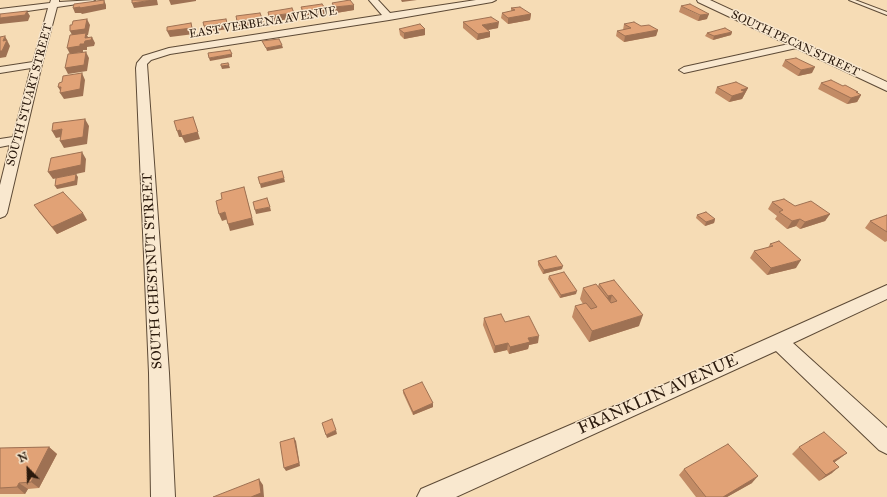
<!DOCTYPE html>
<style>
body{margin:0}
#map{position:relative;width:887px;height:497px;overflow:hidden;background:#f6dcb5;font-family:"IM FELL Great Primer",serif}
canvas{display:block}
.north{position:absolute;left:8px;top:449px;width:40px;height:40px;-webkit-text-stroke:3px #f9e8cf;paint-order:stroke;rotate:337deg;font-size:11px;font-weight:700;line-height:16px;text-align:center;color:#2a190c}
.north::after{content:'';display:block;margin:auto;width:14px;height:18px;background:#2a190c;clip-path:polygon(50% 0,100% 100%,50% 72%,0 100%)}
</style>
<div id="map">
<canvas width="887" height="497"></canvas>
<div class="north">N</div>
</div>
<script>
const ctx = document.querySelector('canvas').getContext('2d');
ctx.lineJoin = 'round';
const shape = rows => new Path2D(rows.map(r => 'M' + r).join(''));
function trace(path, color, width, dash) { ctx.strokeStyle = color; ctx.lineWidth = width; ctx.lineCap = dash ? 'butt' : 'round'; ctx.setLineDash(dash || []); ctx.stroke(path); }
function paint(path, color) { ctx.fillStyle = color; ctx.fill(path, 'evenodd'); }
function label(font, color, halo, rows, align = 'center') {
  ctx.font = font + ' "IM FELL Great Primer",serif'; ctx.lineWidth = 3; ctx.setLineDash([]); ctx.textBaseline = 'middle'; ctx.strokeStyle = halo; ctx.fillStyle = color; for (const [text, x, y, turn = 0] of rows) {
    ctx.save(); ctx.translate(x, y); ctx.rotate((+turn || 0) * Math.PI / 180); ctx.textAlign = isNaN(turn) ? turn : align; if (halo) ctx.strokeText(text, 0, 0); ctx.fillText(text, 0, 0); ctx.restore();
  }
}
const service = shape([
 [849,0,855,0,887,12,887,15,849,0]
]);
const minor = shape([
 [51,0,59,0,59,2,95,0,91,2,57,7,42,64,7,213,5,216,0,218,0,185,10,145,0,147,0,139,13,137,31,68,0,73,0,67,33,62,48,8,0,15,0,9,50,3,51,0],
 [369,0,378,0,390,13,476,0,496,0,492,2,389,20,170,54,151,60,147,64,169,373,175,497,151,497,149,373,136,68,137,63,143,56,169,48,382,15,369,0],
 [798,42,801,43,803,45,801,47,684,73,679,70,684,67,798,42],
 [887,285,887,299,793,343,887,428,887,454,879,450,776,351,456,497,417,497,421,489,668,383,887,285]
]);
const tertiary = shape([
 [697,0,710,0,887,82,887,91,698,2,697,0]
]);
const wall = shape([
 [332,3,354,10,336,13,333,8],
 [681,6,707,19,698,21,679,12],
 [301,7,326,14,304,17,302,13],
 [511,8,531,14,530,20,508,24,501,18,502,13,511,11],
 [463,22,498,28,488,30,490,37,477,40,463,28],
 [624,24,641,26,658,30,656,36,624,42,616,36,617,31,623,30],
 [399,29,425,29,425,35,404,39,400,35],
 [732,32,731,35,713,40,705,36,707,33],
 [785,60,812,73,798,76,782,66],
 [821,83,843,86,858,92,857,93,861,95,857,102,847,104,818,89],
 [717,87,748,88,742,99,729,102,715,93],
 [772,202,795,206,830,214,825,221,800,229,796,226,787,229,775,219,777,216,768,209],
 [34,205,87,220,57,234,39,212],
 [697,215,715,219,714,223,705,226,696,218],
 [887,215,887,241,885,242,865,228,870,221],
 [770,244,796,268,767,275,750,258,754,251,768,248],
 [538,261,562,269,543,274,538,265],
 [549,276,576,294,560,298,548,279],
 [614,280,639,326,589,342,572,317,575,306,583,304,580,299,583,288,598,286,599,284],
 [484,318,505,322,538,343,529,345,528,349,509,354,507,350,494,353,483,325],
 [403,390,433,407,413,415,403,393],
 [49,447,57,454,39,488,28,489,25,494,0,494,0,448],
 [799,447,847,453,835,462,832,473,819,481,792,454],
 [684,469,752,483,727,497,696,497,679,475]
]);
const shadedWall = shape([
 [104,0,106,5,106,9,82,14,81,13,75,13,73,8],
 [153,0,157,0,158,5,134,8,132,3],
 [169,0,196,0,196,1,171,5],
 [401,0,417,0,402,2],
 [354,5,354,10,336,13,335,7],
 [325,8,326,14,304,17,303,11],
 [27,11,30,16,28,21,0,24,0,18],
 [294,13,295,18,271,22,269,16],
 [531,14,530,20,508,24,508,18],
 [709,14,707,19,698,21,700,15],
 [262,18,264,23,239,27,237,21],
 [87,19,90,25,88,35,87,35,89,39,92,37,95,43,94,46,87,47,87,50,83,50,83,52,70,54,67,48,80,44,85,38,73,37,70,31],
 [499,22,498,28,482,31,482,25],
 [191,23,194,34,170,37,167,31],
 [227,23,229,29,206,32,204,26],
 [425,29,425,35,404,39,404,33],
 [658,30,656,36,624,42,625,36],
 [490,32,490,37,477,40,478,34],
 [732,32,731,35,713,40,714,36],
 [5,36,10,46,6,57,0,58,0,51],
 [282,45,283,48,267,51,266,48],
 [86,52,89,58,87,71,68,74,65,68],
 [232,54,232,57,210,61,209,58],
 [229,65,230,68,222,69,221,66],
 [815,67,812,73,798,76,801,70],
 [82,73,85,80,83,96,64,99,60,93,61,92,58,87],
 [748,88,742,99,729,102,732,96,741,90],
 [856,92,858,92,855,97,861,95,857,102,847,104,851,98],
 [193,117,200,139,185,143,182,137,179,137,177,131,180,130],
 [85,119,89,126,87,144,64,148,60,141],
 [62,129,66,136,56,138,52,131],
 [82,152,86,159,85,172,76,174,78,177,77,185,57,189,55,186,76,174,53,179,48,172],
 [284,178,285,182,261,188,260,184],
 [244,187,254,225,230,231,228,224],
 [270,207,271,211,256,214,255,210],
 [225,212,228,219,222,221,219,214],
 [83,213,87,220,57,234,52,227],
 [830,214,825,221,800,229,805,222],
 [715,219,714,223,705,226,706,222],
 [800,219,796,226,787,229,792,221],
 [801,260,796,268,767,275,771,268],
 [563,266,562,269,543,274,544,270],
 [577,291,576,294,560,298,561,295],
 [612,295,609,306,604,307,608,296],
 [643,315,639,326,589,342,592,331],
 [539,336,538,343,529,345,528,349,509,354,510,347,528,338],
 [508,343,507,350,494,353,495,346],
 [433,403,433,407,413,415,413,412],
 [336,430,337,434,327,438,326,435],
 [294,438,296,441,300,466,286,471,284,468],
 [49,447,57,454,39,488,31,482],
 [847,453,839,459,826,468,833,461],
 [839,467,832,473,819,481,826,475],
 [758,476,752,483,727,497,723,497],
 [259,479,263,485,264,497,251,497],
 [19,483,28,489,25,494,17,487]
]);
const building = shape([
 [104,0,104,4,80,8,80,7,73,8,74,4,104,0],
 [132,0,153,0,132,3,132,0],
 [350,0,354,5,335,7,332,3,350,0],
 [322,4,325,8,303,11,301,7,322,4],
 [690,4,709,14,700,15,681,6,690,4],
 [520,7,531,14,508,18,502,13,515,10,511,8,520,7],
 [292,8,294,13,269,16,268,12,292,8],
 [27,11,25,15,0,18,0,14,27,11],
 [260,13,262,18,237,21,236,16,260,13],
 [491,17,499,22,482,25,490,32,478,34,463,22,491,17],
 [87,19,85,29,70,31,70,25,72,25,73,21,87,19],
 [226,19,227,23,204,26,203,22,226,19],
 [634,22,641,26,649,25,658,30,625,36,617,31,631,28,624,24,634,22],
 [191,23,192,28,167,31,167,27,191,23],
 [420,24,425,29,404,33,399,29,420,24],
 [725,28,732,32,714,36,707,33,725,28],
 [86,33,85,38,92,37,91,40,85,41,84,44,80,44,80,46,67,48,70,35,86,33],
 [5,36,3,41,7,40,2,51,0,51,0,37,5,36],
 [279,39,282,45,266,48,262,41,279,39],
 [230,50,232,54,209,58,208,53,230,50],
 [86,52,84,65,65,68,68,54,86,52],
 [796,58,815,67,801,70,785,60,796,58],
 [228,63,229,65,221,66,221,64,228,63],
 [82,73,80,89,60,93,61,87,58,87,59,83,62,82,63,76,82,73],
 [831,80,843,86,845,85,858,92,856,92,861,95,851,98,821,83,831,80],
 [736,82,748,88,741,90,745,92,732,96,717,87,736,82],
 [193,117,198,132,182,136,180,130,177,131,174,121,193,117],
 [85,119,83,137,60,141,62,129,52,131,53,123,85,119],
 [82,152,81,165,48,172,51,158,82,152],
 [282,171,284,178,260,184,258,177,282,171],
 [76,174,75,181,55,186,56,178,76,174],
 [244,187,252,218,228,224,225,212,219,214,216,201,222,199,221,193,244,187],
 [63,192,83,213,52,227,34,205,63,192],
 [267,198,270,207,255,210,253,202,267,198],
 [784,199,795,206,811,201,830,214,805,222,800,219,792,221,779,212,783,210,772,202,784,199],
 [706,212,715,219,706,222,697,215,706,212],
 [887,215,887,232,870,221,887,215],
 [779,241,801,260,771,268,754,251,773,246,770,244,779,241],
 [556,256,563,266,544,270,538,261,556,256],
 [564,272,577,291,561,295,549,276,564,272],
 [614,280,643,315,592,331,575,306,586,303,591,309,597,307,583,288,596,284,611,303,617,301,612,295,608,296,599,284,614,280],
 [501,314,505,322,529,316,539,336,528,338,530,342,510,347,508,343,495,346,484,318,501,314],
 [422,382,433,403,413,412,403,390,422,382],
 [332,419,336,430,326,435,322,423,332,419],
 [824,432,847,453,833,461,839,467,826,475,799,447,824,432],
 [294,438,299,463,284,468,280,442,294,438],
 [728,444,758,476,723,497,706,497,684,469,728,444],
 [49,447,31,482,19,483,17,487,0,488,0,448,49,447],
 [259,479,261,493,251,497,213,497,259,479]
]);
const farStreetnames = [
 ["EAST VERBENA AVENUE",263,23,-9],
 ["SOUTH PECAN STREET",795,44,25],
 ["SOUTH STUART STREET",30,95,-75]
];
const streetNames = [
 ["SOUTH CHESTNUT STREET",153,271,-93]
];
const nearStreetnames = [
 ["FRANKLIN AVENUE",658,395,-24]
];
trace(service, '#5d4a36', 2);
trace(minor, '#5d4a36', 2);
trace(tertiary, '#5d4a36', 2);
paint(service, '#f9e8cf');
paint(minor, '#f9e8cf');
paint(tertiary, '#f9e8cf');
paint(wall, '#c28b65');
paint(shadedWall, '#9e7153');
paint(building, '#e1a276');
trace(building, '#9e7153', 1);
label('12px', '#2a190c', '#f9e8cf', farStreetnames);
label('14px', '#2a190c', '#f9e8cf', streetNames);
label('17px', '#2a190c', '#f9e8cf', nearStreetnames);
</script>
